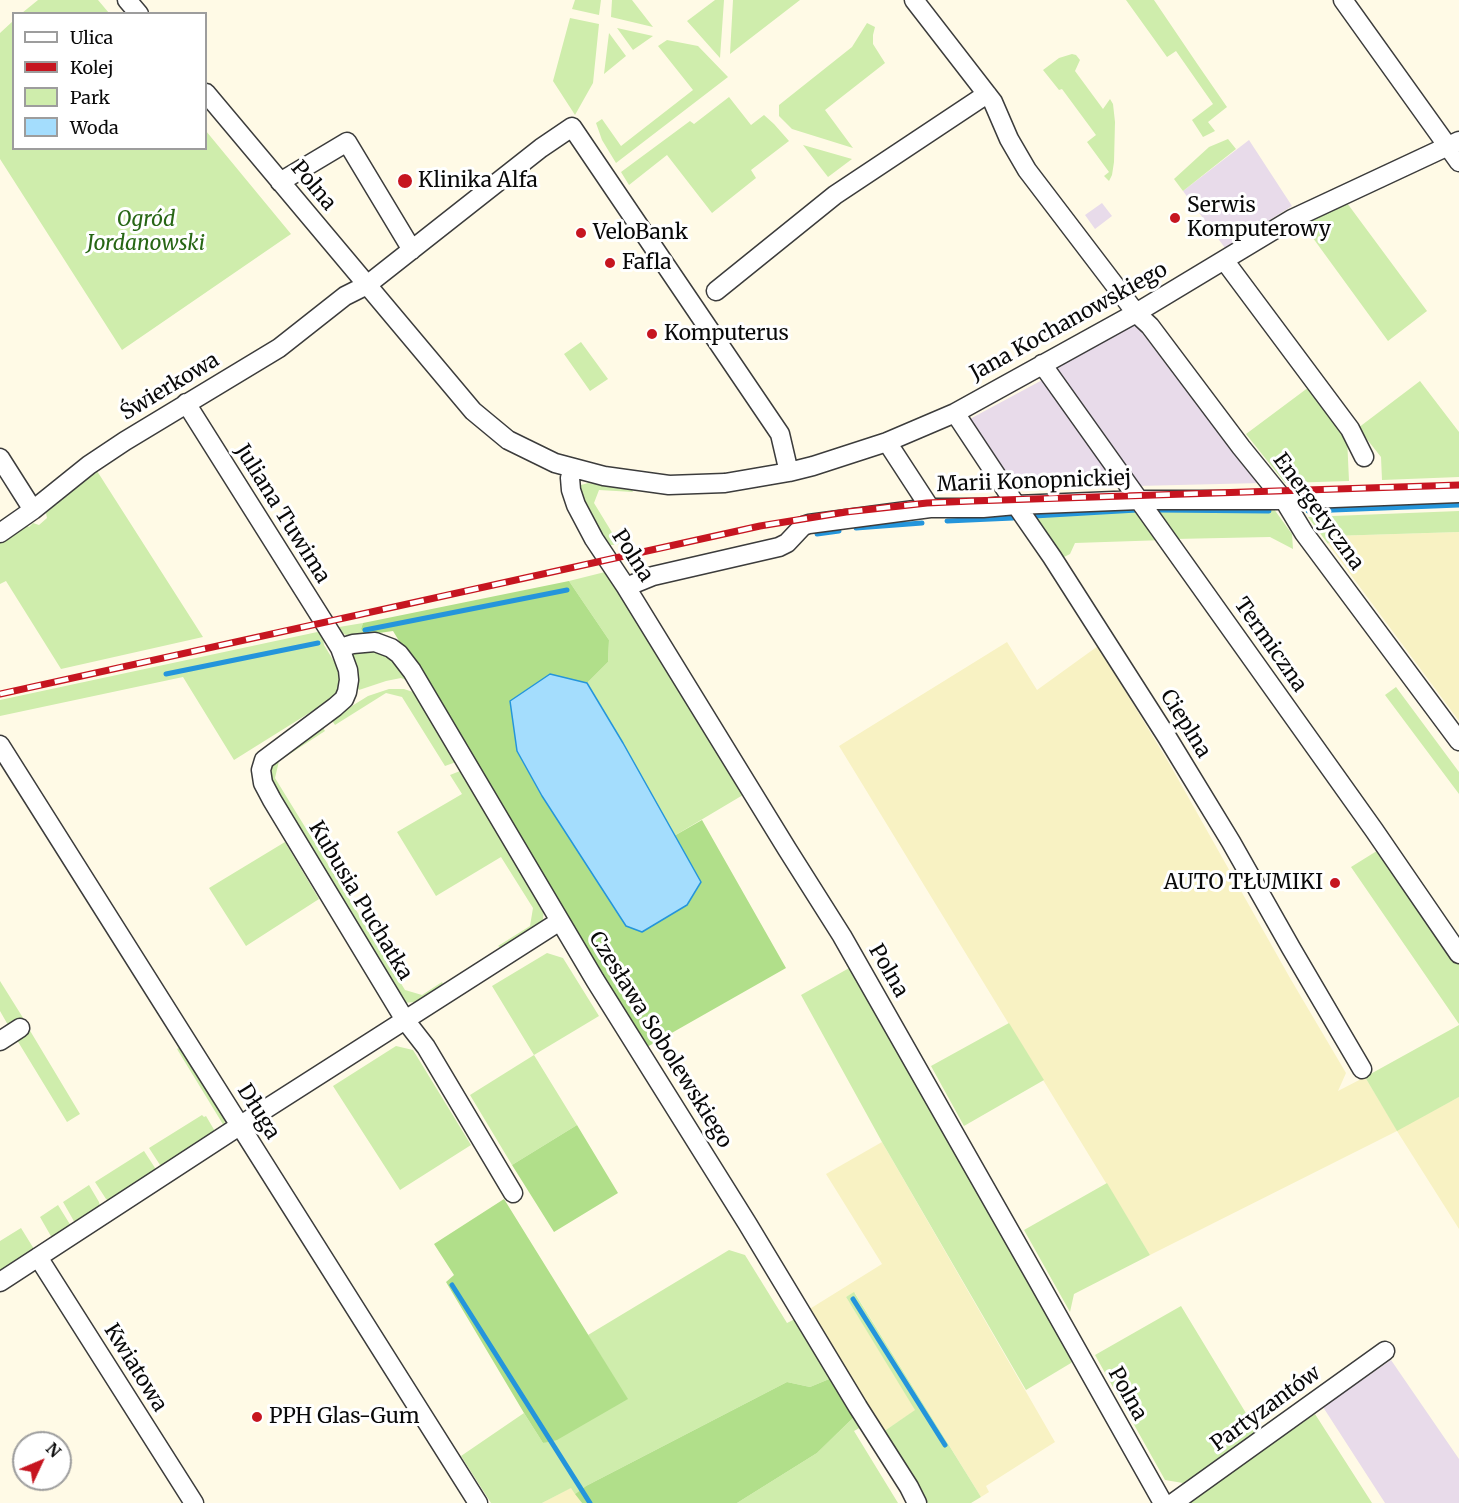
<!DOCTYPE html>
<meta charset="utf-8">
<style>
body{margin:0}
#map{position:relative;width:1459px;height:1503px;overflow:hidden;background:#fffae6;font-family:Merriweather,serif}
canvas{display:block}
.legend{position:absolute;left:12px;top:12px;width:195px;height:138px;box-sizing:border-box;background:#fff;border:2px solid #9d9d9d;margin:0;padding:8px 10px;list-style:none;font-size:18px;color:#090909}
.legend li{display:flex;align-items:center;gap:12px;height:30px}
.legend b{width:30px;border:2px solid #9d9d9d}
.north{position:absolute;left:12px;top:1431px;width:60px;height:60px;box-sizing:border-box;background:#fff;border:2px solid #9d9d9d;border-radius:50%;rotate:46deg;font-size:16px;font-weight:700;line-height:24px;text-align:center;color:#090909}
.north::after{content:'';display:block;margin:auto;width:21px;height:27px;background:#c61520;clip-path:polygon(50% 0,100% 100%,50% 72%,0 100%)}
</style>
<div id="map">
<canvas width="1459" height="1503"></canvas>
<ul class="legend">
<li><b style="height:8px;background:#fff"></b>Ulica</li>
<li><b style="height:8px;background:#c61520"></b>Kolej</li>
<li><b style="height:16px;background:#cfedac"></b>Park</li>
<li><b style="height:16px;background:#a4ddfd"></b>Woda</li>
</ul>
<div class="north">N</div>
</div>
<script>
const ctx = document.querySelector('canvas').getContext('2d');
ctx.lineJoin = 'round';
function paint(path, color) { ctx.fillStyle = color; ctx.fill(path, 'evenodd'); }
const shape = rows => new Path2D(rows.map(r => 'M' + r).join(''));
function trace(path, color, width, dash) { ctx.strokeStyle = color; ctx.lineWidth = width; ctx.lineCap = dash ? 'butt' : 'round'; ctx.setLineDash(dash || []); ctx.stroke(path); }
function label(font, color, halo, rows, align = 'center') {
  ctx.font = font + ' Merriweather,serif'; ctx.lineWidth = 6; ctx.setLineDash([]); ctx.textBaseline = 'middle'; ctx.strokeStyle = halo; ctx.fillStyle = color; for (const [text, x, y, turn = 0] of rows) {
    ctx.save(); ctx.translate(x, y); ctx.rotate((+turn || 0) * Math.PI / 180); ctx.textAlign = isNaN(turn) ? turn : align; if (halo) ctx.strokeText(text, 0, 0); ctx.fillText(text, 0, 0); ctx.restore();
  }
}
const industrial = shape([
 [1249,140,1292,206,1225,248,1183,191],
 [1102,203,1112,216,1095,229,1085,215],
 [1134,322,1241,463,1262,483,1136,486,1055,368],
 [1046,378,1127,487,1014,490,968,420],
 [1391,1360,1459,1459,1459,1503,1385,1503,1323,1407]
]);
const farmland = shape([
 [1459,532,1459,721,1328,544,1332,536],
 [1007,642,1037,690,1098,646,1169,763,1290,978,1346,1073,1338,1091,1365,1077,1397,1130,1459,1097,1459,1229,1397,1131,1150,1255,839,746],
 [882,1142,1055,1442,986,1486,989,1492,981,1497,855,1293,846,1297,916,1410,883,1432,808,1310,882,1264,826,1174],
 [572,1487,582,1503,542,1503]
]);
const green = shape([
 [38,0,98,0,109,13,22,13],
 [575,0,601,0,599,15,572,9],
 [612,0,632,0,653,27,611,17],
 [715,0,724,0,720,58,687,21],
 [733,0,800,0,730,54],
 [1126,0,1154,0,1198,65,1227,107,1208,122,1215,131,1203,137,1192,120,1213,104,1176,51,1167,57],
 [570,18,599,24,593,83,575,115,553,81],
 [13,21,14,148,206,148,206,131,291,234,122,350,0,159,0,33],
 [867,23,875,27,873,35,873,44,885,63,825,110,853,148,792,129,779,116,779,105,852,47],
 [617,28,653,36,633,50],
 [609,33,626,56,604,74],
 [667,40,698,46,728,77,616,163,602,140,596,123,602,119,621,146,693,90,658,46],
 [1072,54,1076,55,1080,60,1075,71,1103,109,1110,99,1113,104,1115,122,1114,162,1112,175,1109,181,1104,176,1109,172,1087,142,1096,135,1062,89,1059,90,1043,70,1059,58],
 [729,97,751,125,764,115,774,124,789,141,751,170,756,178,712,213,667,155,629,185,621,172,690,121,694,124],
 [1228,139,1236,149,1183,191,1174,179,1209,147],
 [803,145,852,159,828,177],
 [1347,203,1427,311,1388,341,1302,223],
 [581,342,608,379,590,391,564,354],
 [1420,381,1459,432,1459,477,1382,480,1381,457,1358,428],
 [1309,387,1347,437,1349,481,1285,483,1246,434],
 [97,471,203,637,61,669,6,581,0,584,0,539,25,523,29,527,33,523,39,525,47,518,46,513],
 [588,483,632,490,633,492,599,490,594,503,619,544,605,546,579,491,581,485],
 [1138,504,1165,540,1075,543,1070,554,1060,559,1028,512],
 [1149,504,1271,505,1292,534,1293,549,1270,537,1174,539],
 [1459,511,1459,532,1332,536,1328,544,1308,517],
 [609,571,748,792,674,836,623,743,587,683,608,662,609,640,569,581],
 [363,623,361,629,365,635,354,637,346,635,333,628],
 [322,631,324,645,344,678,338,695,234,760,183,677,0,716,0,700],
 [363,647,397,659,412,682,401,678,386,681,359,690,356,685,352,656,357,650],
 [1396,687,1459,772,1459,794,1385,695],
 [389,689,404,689,416,693,456,762,445,766,402,697,386,693,335,725,331,719,368,696],
 [321,725,325,731,279,761,275,778,405,990,422,995,442,982,443,984,415,1002,403,1003,269,780,271,766],
 [460,771,467,773,544,906,543,920,531,932,505,950,498,946,530,926,533,908,501,857,436,896,397,832,462,794,450,775],
 [285,842,319,899,246,946,209,888],
 [1380,849,1459,965,1459,1024,1351,867],
 [547,953,563,958,599,1016,534,1055,577,1125,512,1165,470,1095,534,1055,492,986],
 [851,967,1074,1359,1071,1363,1026,1390,882,1142,801,995],
 [0,981,25,1021,8,1025,0,1011],
 [1009,1023,1044,1080,964,1126,931,1066],
 [1459,1025,1459,1097,1397,1131,1365,1077],
 [29,1029,80,1114,67,1122,17,1040],
 [396,1046,413,1050,471,1145,400,1190,333,1086],
 [180,1047,224,1115,225,1121,224,1126,177,1049],
 [202,1115,204,1117,206,1116,216,1133,162,1168,149,1148],
 [144,1151,157,1171,110,1202,106,1199,95,1182],
 [1107,1183,1150,1255,1074,1294,1070,1312,1024,1230],
 [89,1185,99,1202,100,1207,75,1223,63,1202],
 [58,1205,71,1226,52,1238,40,1217],
 [21,1228,34,1249,0,1271,0,1241],
 [729,1250,745,1255,787,1323,799,1317,834,1377,810,1387,787,1382,586,1486,575,1494,571,1488,542,1503,491,1503,461,1456,524,1413,543,1443,627,1399,588,1335],
 [854,1292,981,1497,971,1503,928,1503,883,1432,915,1410,846,1297],
 [1181,1306,1258,1433,1183,1483,1165,1480,1095,1355],
 [857,1414,863,1426,854,1431,898,1503,737,1503,817,1453],
 [1315,1414,1372,1503,1187,1503]
]);
const forest = shape([
 [569,581,609,640,608,662,587,683,550,675,517,751,542,796,626,925,687,905,701,883,674,836,702,820,786,968,647,1047,393,631,365,635,361,629,363,623],
 [577,1125,618,1193,554,1232,512,1165],
 [504,1199,628,1399,557,1440,543,1443,524,1413,446,1282,454,1275,434,1244],
 [834,1377,857,1414,817,1453,737,1503,582,1503,575,1494,586,1486,787,1382,810,1387]
]);
const water = shape([
 [550,674,587,683,623,743,701,882,687,905,642,932,626,926,542,796,517,751,510,701,550,674]
]);
const stream = shape([
 [1159,510,1269,511],
 [1308,511,1459,505],
 [1034,516,1137,510],
 [947,521,1013,518],
 [856,528,922,523],
 [817,534,839,531],
 [365,630,567,590],
 [166,674,318,643],
 [452,1285,590,1503],
 [853,1299,945,1445]
]);
const street = shape([
 [127,0,139,14],
 [914,0,993,102,1009,139,1027,170,1136,313,1150,326,1241,447,1284,500,1304,533,1459,741],
 [1343,0,1459,162],
 [206,93,473,411,508,440,555,463,604,476,669,485,725,483,789,472,813,466,887,442,955,413,1136,313,1292,219,1459,141],
 [280,182,347,142,412,250],
 [1224,260,1350,429,1364,457],
 [716,291,835,195,987,94],
 [1042,364,1374,830,1459,954],
 [186,403,327,627,340,648,348,670,349,680,347,692,344,699,335,707,264,760,261,770,263,783,272,800,405,1020,426,1047,513,1193],
 [955,413,1016,505,1052,557,1167,737,1231,842,1291,948,1362,1069],
 [887,442,930,508],
 [0,458,33,510],
 [573,468,570,478,571,490,576,505,594,539,626,587,787,849,842,936,1037,1279,1163,1503],
 [0,533,33,510,89,465,125,441,279,348,345,296,367,285,541,148,572,127,780,434,787,464],
 [626,587,653,576,779,547,787,543,803,526,809,524,930,508,983,508,1016,505,1139,500,1284,500,1459,493],
 [340,648,353,644,375,642,391,648,399,654,412,671,595,980,747,1223,858,1407,909,1487,917,1503],
 [0,745,478,1503],
 [0,1041,20,1028],
 [38,1257,194,1503],
 [0,1282,247,1121,560,921],
 [1173,1503,1385,1351]
]);
const rail = shape([
 [0,694,760,526,846,512,927,503,972,501,1459,485]
]);
const markers = [
 [405,181,8,"#c61520"],
 [1175,218,6,"#c61520"],
 [581,233,6,"#c61520"],
 [610,263,6,"#c61520"],
 [652,334,6,"#c61520"],
 [1335,883,6,"#c61520"],
 [257,1417,6,"#c61520"]
];
const poiNames = [
 ["Klinika Alfa",418,181],
 ["Serwis",1187,206],
 ["Komputerowy",1187,230],
 ["VeloBank",593,233],
 ["Fafla",622,263],
 ["Komputerus",664,334],
 ["AUTO TŁUMIKI",1323,883,"right"],
 ["PPH Glas-Gum",269,1417]
];
const streetNames = [
 ["Polna",313,186,50],
 ["Jana Kochanowskiego",1069,322,-29],
 ["Świerkowa",170,387,-31],
 ["Marii Konopnickiej",1034,482,-2],
 ["Energetyczna",1318,512,54],
 ["Juliana Tuwima",282,514,58],
 ["Polna",632,556,57],
 ["Termiczna",1270,645,55],
 ["Cieplna",1185,724,58],
 ["Kubusia Puchatka",360,901,59],
 ["Polna",888,971,60],
 ["Czesława Sobolewskiego",660,1040,58],
 ["Długa",258,1112,58],
 ["Kwiatowa",135,1368,58],
 ["Polna",1127,1394,61],
 ["Partyzantów",1266,1409,-36]
];
const parkNames = [
 ["Ogród",146,220],
 ["Jordanowski",146,244]
];
paint(industrial, '#e8dbea');
paint(farmland, '#f8f2c3');
paint(green, '#cfedac');
paint(forest, '#b1df8a');
paint(water, '#a4ddfd');
trace(water, '#2495db', 1.5);
trace(stream, '#2495db', 5);
trace(street, '#3c3c3c', 21);
trace(street, '#fff', 18);
trace(rail, '#c61520', 7);
trace(rail, '#fff', 4.5, [14]);
for (const [x, y, r, color] of markers) { const dot = new Path2D(); dot.arc(x, y, r, 0, 2 * Math.PI); ctx.fillStyle = color; ctx.fill(dot); trace(dot, '#fff', 2); }
label('21px', '#090909', '#fff', poiNames, 'left');
label('21px', '#090909', '#fff', streetNames);
label('italic 21px', '#276615', '#fff', parkNames);
</script>
